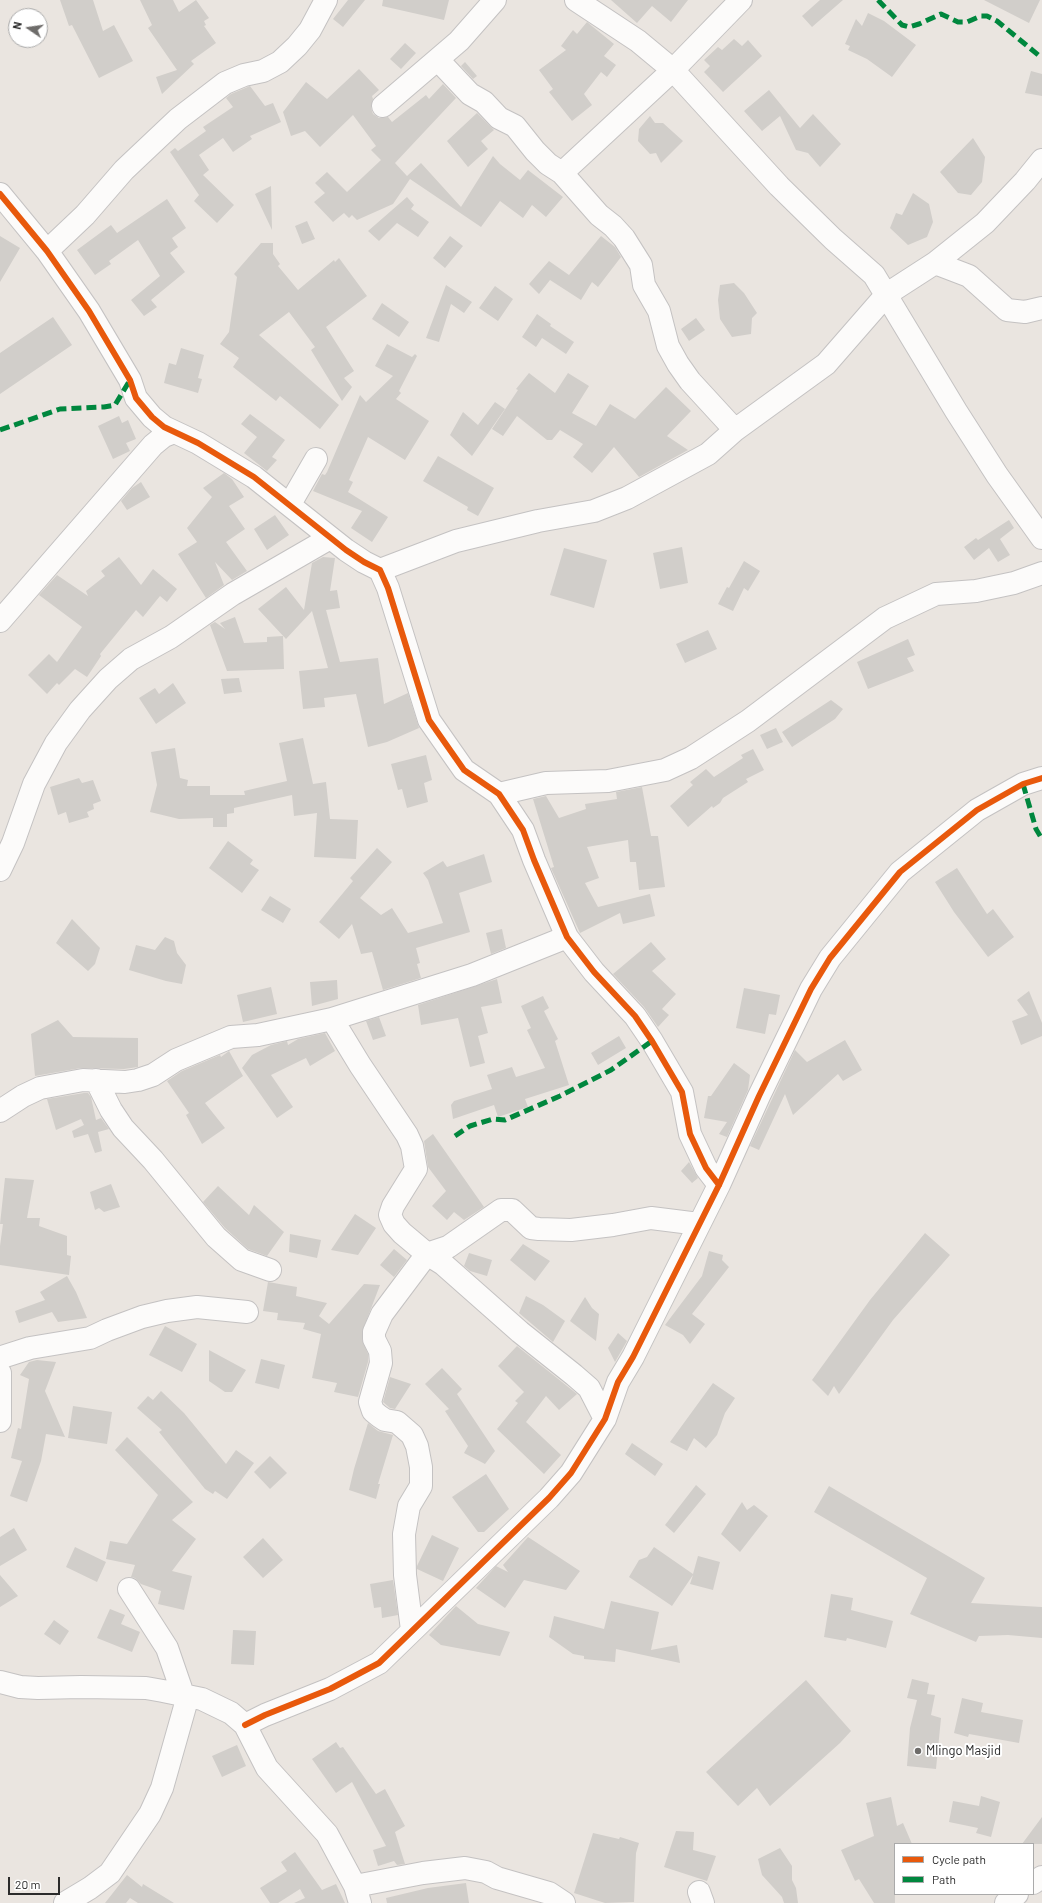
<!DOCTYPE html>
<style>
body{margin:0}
#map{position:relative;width:1042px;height:1903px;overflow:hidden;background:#eae5e0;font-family:Barlow,sans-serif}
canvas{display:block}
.legend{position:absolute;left:894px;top:1843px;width:140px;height:52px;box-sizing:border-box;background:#fff;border:1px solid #aaa;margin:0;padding:5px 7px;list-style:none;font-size:12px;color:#2b2b2b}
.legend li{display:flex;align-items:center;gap:8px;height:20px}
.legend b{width:20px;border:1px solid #aaa}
.north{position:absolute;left:8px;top:8px;width:40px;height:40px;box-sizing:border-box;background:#fff;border:1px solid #aaa;border-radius:50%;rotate:283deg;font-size:11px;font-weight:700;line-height:16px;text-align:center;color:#2b2b2b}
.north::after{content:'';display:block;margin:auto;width:14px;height:18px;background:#6e6c6a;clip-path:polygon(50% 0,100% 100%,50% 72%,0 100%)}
.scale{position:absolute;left:8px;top:1877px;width:52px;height:18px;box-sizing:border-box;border:2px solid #2b2b2b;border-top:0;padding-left:5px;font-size:12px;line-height:14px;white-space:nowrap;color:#2b2b2b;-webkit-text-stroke:3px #fff;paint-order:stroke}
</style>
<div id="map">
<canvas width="1042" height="1903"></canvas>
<ul class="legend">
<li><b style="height:5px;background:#e8590c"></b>Cycle path</li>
<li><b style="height:5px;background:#00873e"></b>Path</li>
</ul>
<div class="north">N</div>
<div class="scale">20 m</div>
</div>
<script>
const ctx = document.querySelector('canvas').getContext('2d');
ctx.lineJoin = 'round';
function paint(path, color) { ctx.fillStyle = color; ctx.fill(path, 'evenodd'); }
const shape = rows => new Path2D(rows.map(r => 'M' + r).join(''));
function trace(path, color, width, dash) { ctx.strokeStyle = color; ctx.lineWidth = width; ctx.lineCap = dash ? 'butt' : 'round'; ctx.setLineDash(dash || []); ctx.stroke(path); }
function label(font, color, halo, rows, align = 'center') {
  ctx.font = font + ' Barlow,sans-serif'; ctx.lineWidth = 4; ctx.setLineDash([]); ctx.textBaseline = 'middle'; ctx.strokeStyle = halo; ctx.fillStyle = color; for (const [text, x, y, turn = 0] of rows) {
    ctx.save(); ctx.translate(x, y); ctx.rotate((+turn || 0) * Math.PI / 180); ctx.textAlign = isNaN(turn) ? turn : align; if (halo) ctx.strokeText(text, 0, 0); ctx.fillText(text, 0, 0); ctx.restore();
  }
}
const building = shape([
 [60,0,93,0,103,31,114,25,133,61,99,78,72,25,69,26],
 [140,0,173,0,179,12,196,0,209,18,204,21,206,25,204,26,216,43,191,61,194,64,162,94,156,77,177,70,148,28,152,25],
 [348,0,365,0,343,27,333,19],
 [383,0,449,0,444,20,382,6],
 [611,0,688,0,671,22,652,6,637,23],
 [820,0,843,0,812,27,802,16],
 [984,0,1040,0,1029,23],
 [868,13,884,21,916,45,892,77,867,59,848,50,850,46,845,44,856,19,862,26],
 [587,22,614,44,604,56,616,65,607,77,601,72,584,94,592,105,572,121,549,92,553,89,539,70,566,50,561,46,573,30,577,34],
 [734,39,742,46,748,40,762,56,723,92,704,72,710,66,704,60,718,47,722,50],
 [405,43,416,53,401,69,390,59],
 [465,62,477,76,473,79,461,66],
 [359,69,379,90,372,96,373,99,371,108,373,114,379,118,388,117,392,122,426,95,429,99,443,84,456,98,395,163,407,176,421,163,461,207,493,156,500,164,520,180,528,170,563,197,546,217,532,205,523,218,500,201,481,227,410,179,393,204,357,220,352,215,349,218,344,213,333,222,314,202,325,193,315,183,327,172,347,192,381,160,371,150,376,146,353,115,320,147,305,131,291,136,283,112,306,82,327,99],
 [1031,71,1042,74,1042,96,1025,93],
 [250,86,265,106,273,103,281,122,250,136,252,139,233,152,223,138,199,155,209,170,203,175,234,205,217,223,194,201,199,195,170,152,175,148,178,151,206,131,203,127,233,107,226,98,231,94],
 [769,90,800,128,813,114,841,144,820,167,808,153,796,150,780,116,762,131,744,111],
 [477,113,494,130,481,141,488,149,468,167,447,141],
 [650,116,655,123,663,123,683,141,661,163,656,153,650,154,638,141,639,129],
 [973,138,985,157,982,182,971,195,958,193,940,172],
 [271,186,272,230,255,194],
 [913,193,929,204,933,222,927,237,908,245,890,228,896,213,902,215],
 [407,197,414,205,411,209,429,222,418,237,397,223,379,241,368,231],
 [167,199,186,228,172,238,178,247,170,253,185,272,151,300,157,307,144,316,131,300,160,276,138,240,109,261,111,264,95,275,77,250,111,225,117,233],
 [307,221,315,239,302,244,295,226],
 [0,236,20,248,0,282],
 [450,236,463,246,445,268,433,258],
 [601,236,615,247,621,257,598,287,592,282,581,300,550,280,539,294,529,284,549,261,569,275],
 [261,243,273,243,273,254,280,264,278,266,298,290,334,260,335,262,339,258,367,296,326,327,354,371,344,378,352,387,342,401,311,350,315,347,289,312,259,335,339,405,320,429,280,396,276,401,233,367,239,358,220,344,229,332,237,277,234,274],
 [734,283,744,293,757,313,752,318,751,334,732,337,720,319,718,300,720,285],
 [446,285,472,302,464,313,451,304,439,342,426,338],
 [495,286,513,299,498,321,479,308],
 [382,303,409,322,399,337,372,319],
 [537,314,551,324,550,326,574,342,566,354,542,338,536,347,522,337],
 [53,317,72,345,0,394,0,353],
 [696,318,705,330,689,341,681,329],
 [387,344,412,357,415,354,417,356,399,391,401,393,396,399,429,421,405,460,368,437,349,480,353,482,348,492,388,517,372,542,351,528,362,511,313,491,322,474,325,475,327,472,360,395,366,402,393,376,375,366],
 [181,348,204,355,198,378,202,379,198,393,164,383,169,363,176,365],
 [529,373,555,393,568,373,589,386,572,413,596,426,610,404,635,419,666,387,691,411,667,436,688,450,639,477,614,447,592,473,573,457,583,444,560,430,552,440,547,440,517,416,503,436,492,429,518,390,516,389],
 [495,402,505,409,472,456,450,435,463,412,478,425],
 [250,414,285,440,272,457,277,460,267,471,244,453,257,437,241,424],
 [119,416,122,423,128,420,136,439,126,443,130,451,113,459,98,426],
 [438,456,494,488,478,516,467,510,468,507,423,481],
 [224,473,232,479,244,497,229,506,245,529,226,542,247,571,232,580,215,562,224,585,206,598,178,554,197,542,187,528,212,497,203,488],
 [141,482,150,497,127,510,121,501,132,488],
 [275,515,289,535,267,550,254,529],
 [1009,520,1014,528,1000,539,1010,555,998,562,989,548,974,560,964,547,976,538,978,540],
 [682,547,688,583,660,589,653,553],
 [564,548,607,560,594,608,550,595],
 [119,557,141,585,153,569,177,589,167,602,160,596,143,617,136,610,100,654,101,656,87,677,75,669,59,685,57,683,47,694,28,675,49,654,57,662,82,627,39,595,57,575,88,596,86,591,105,576,101,571],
 [323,557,335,558,330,591,337,590,340,608,326,610,340,662,378,658,384,704,408,693,419,728,387,742,368,747,356,694,324,698,325,707,303,709,299,671,328,668,312,611,286,639,258,609,286,587,304,610,312,563],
 [744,561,760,571,748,591,744,588,733,611,718,604,727,587,729,588],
 [235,617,244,643,267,642,267,637,283,636,284,669,227,671,210,625,215,622,225,629,220,623],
 [708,630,717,649,685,663,676,644],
 [908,639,915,655,907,658,914,671,868,689,857,662],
 [239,678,242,692,224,694,221,679],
 [173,683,186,703,156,724,139,698,155,688,159,694],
 [831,700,843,709,835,719,792,747,782,732],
 [776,728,783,742,767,749,760,735],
 [303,738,313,784,326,782,330,819,358,820,356,859,314,857,317,813,294,816,292,795,234,808,234,813,227,814,227,827,213,827,213,818,179,819,150,812,157,785,151,752,175,748,180,778,188,780,187,786,210,786,210,795,245,795,244,791,287,781,279,743],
 [753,749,764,770,746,779,748,782,723,798,720,803,713,808,712,806,688,827,670,806,693,785,690,782,706,769,714,777,743,758,741,755],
 [426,755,432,780,424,783,428,802,407,808,402,789,398,790,391,764],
 [79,778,82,783,93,780,101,801,93,804,94,809,87,812,89,817,69,823,66,812,58,815,50,787],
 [642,787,651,836,658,836,665,887,639,890,636,862,630,862,628,840,587,847,599,878,585,883,598,907,650,894,655,916,623,924,620,913,580,933,551,868,554,867,533,799,546,796,559,818,586,809,585,804,617,799,616,792],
 [228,841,253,860,250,864,259,870,242,893,209,868],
 [377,848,392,862,360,898,381,915,392,908,408,933,443,923,428,880,423,873,443,861,447,867,484,854,492,882,459,893,470,932,416,948,420,963,417,964,421,978,383,990,372,952,361,954,352,924,339,939,319,922,353,881,350,878],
 [957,868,987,914,993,909,1014,937,988,957,954,912,935,882],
 [270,896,291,909,283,923,261,910],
 [72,919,100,948,95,964,88,971,56,943],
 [502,929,506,948,491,954,486,933],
 [165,937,174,941,177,953,186,965,182,984,166,981,129,970,136,945,155,950],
 [651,942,666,959,652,971,676,994,662,1009,669,1015,658,1027,644,1007,613,974],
 [497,979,502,1003,481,1007,488,1033,478,1036,485,1063,470,1067,458,1018,421,1025,418,1005],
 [337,980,338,999,312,1006,310,982],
 [271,987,277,1014,243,1022,237,995],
 [744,988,780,995,776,1015,769,1014,765,1034,736,1028],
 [1029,991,1042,1023,1042,1036,1021,1045,1012,1021,1028,1015,1017,1000],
 [543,996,549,1008,544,1011,558,1039,555,1041,569,1085,525,1099,528,1107,498,1117,494,1105,453,1119,451,1105,454,1101,492,1089,487,1075,512,1067,516,1077,545,1068,527,1030,531,1028,521,1006],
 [379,1017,386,1036,373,1040,366,1021],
 [58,1020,73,1037,138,1038,138,1067,124,1069,81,1068,35,1076,31,1034],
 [325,1033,335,1051,310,1066,306,1058,271,1075,293,1107,277,1118,242,1068,252,1055,271,1045,287,1041,288,1045,298,1039],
 [619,1036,626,1048,598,1065,591,1053],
 [845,1040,862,1070,843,1081,838,1074,793,1115,785,1094,759,1150,750,1146,795,1050,807,1062],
 [229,1051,243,1076,205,1103,225,1128,202,1144,186,1115,189,1113,167,1081,182,1071,220,1055,221,1057],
 [734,1063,750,1075,748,1090,727,1137,719,1134,727,1122,704,1118,708,1096,711,1096],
 [84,1093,88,1093,91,1097,96,1120,101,1118,109,1129,98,1132,102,1151,95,1153,88,1134,74,1138,72,1131,84,1125,81,1119,56,1130,47,1099],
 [433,1134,484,1207,464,1220,454,1212,447,1220,432,1206,446,1191,428,1167,424,1141],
 [689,1162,698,1178,692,1183,681,1171],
 [5,1178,34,1180,27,1218,40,1218,39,1226,67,1236,67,1255,71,1256,69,1275,0,1265,0,1246,3,1224,0,1224],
 [111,1184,120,1207,104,1212,99,1208,95,1210,90,1192],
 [218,1186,249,1215,254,1205,284,1232,267,1256,248,1249,225,1228,203,1202],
 [355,1214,376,1228,358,1255,331,1250],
 [925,1233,950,1255,893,1320,839,1394,834,1386,828,1396,812,1380,870,1300],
 [290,1234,321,1240,317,1258,289,1252],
 [523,1244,550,1261,535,1281,510,1260],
 [394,1249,407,1260,394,1277,380,1265],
 [709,1251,723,1255,722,1260,729,1267,692,1314,705,1324,690,1344,683,1335,665,1325,702,1276],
 [469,1253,492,1260,487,1276,470,1271,464,1266],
 [67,1276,76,1292,87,1318,58,1322,52,1312,19,1323,15,1311,45,1300,40,1292],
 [268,1282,297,1287,296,1296,327,1303,319,1316,329,1324,364,1284,380,1285,362,1332,362,1339,368,1354,368,1362,358,1397,334,1392,337,1383,312,1378,321,1334,303,1329,305,1323,277,1320,278,1313,263,1311],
 [526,1296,543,1305,565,1321,553,1342,519,1313],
 [585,1297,592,1308,599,1314,596,1341,570,1321],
 [165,1326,197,1344,182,1372,149,1355],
 [618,1333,627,1341,615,1362,608,1348],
 [517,1346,577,1394,559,1410,546,1396,526,1422,561,1455,544,1474,497,1429,518,1403,515,1401,524,1392,498,1366],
 [209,1350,246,1370,232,1392,225,1392,209,1381],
 [261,1359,285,1365,279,1389,255,1383],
 [37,1360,56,1362,45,1391,65,1437,46,1434,41,1461,27,1502,10,1496,22,1461,11,1458,18,1428,21,1429,29,1379,20,1375,29,1362],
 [442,1368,462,1389,457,1394,495,1451,485,1464,464,1453,468,1446,445,1411,449,1409,425,1384],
 [390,1377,411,1384,395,1409,390,1408,383,1402],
 [713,1383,735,1398,725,1413,717,1435,706,1448,694,1438,687,1451,670,1442],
 [161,1391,184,1413,226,1464,236,1450,254,1463,227,1499,215,1491,213,1494,205,1489,159,1432,162,1430,137,1408,148,1396,153,1400],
 [73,1406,112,1412,107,1444,68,1438],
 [368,1423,378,1431,393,1435,378,1484,380,1484,376,1499,349,1490,354,1469],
 [127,1437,193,1502,172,1520,196,1539,172,1571,192,1576,184,1610,158,1604,161,1591,141,1584,135,1578,131,1577,135,1565,106,1559,110,1541,127,1544,158,1495,115,1450],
 [632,1443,663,1464,655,1476,625,1454],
 [270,1456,287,1473,270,1489,254,1472],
 [486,1474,509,1509,484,1532,478,1532,452,1497],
 [696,1485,706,1494,674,1533,665,1525],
 [829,1486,985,1578,971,1603,1042,1607,1042,1638,1008,1635,979,1636,976,1642,910,1614,927,1578,814,1512],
 [742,1502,747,1510,754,1505,768,1516,740,1552,721,1534],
 [14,1528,27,1550,0,1566,0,1537],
 [432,1535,459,1548,443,1581,417,1569,417,1566],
 [528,1537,580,1571,566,1590,524,1580,505,1608,476,1588,496,1566,508,1572,503,1565],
 [263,1538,283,1560,263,1578,243,1557],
 [75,1547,106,1562,97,1582,66,1567],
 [654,1547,693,1574,698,1556,720,1562,713,1590,690,1584,693,1575,672,1606,629,1577,639,1560,647,1557],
 [0,1575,18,1596,0,1607],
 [393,1580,398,1615,382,1618,381,1607,374,1608,370,1584],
 [831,1594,853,1598,851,1610,893,1621,886,1648,847,1638,846,1641,824,1637],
 [611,1601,659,1612,651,1650,677,1645,680,1663,616,1649,615,1662,584,1659,584,1656,573,1654,549,1637,554,1616,604,1629],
 [456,1606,478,1624,510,1632,500,1656,441,1645,429,1635],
 [110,1609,125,1615,121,1624,140,1632,132,1652,97,1638],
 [54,1620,69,1631,60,1645,44,1634],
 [233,1630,256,1631,254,1665,231,1664],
 [912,1679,929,1683,927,1694,935,1695,931,1715,941,1718,936,1769,907,1766,910,1728,917,1700,907,1698],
 [806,1680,851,1731,840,1743,770,1806,757,1788,738,1806,706,1772],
 [962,1698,983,1703,981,1712,1023,1720,1019,1743,969,1734,968,1737,954,1733],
 [336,1742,340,1748,343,1747,376,1794,385,1789,405,1826,395,1832,405,1864,397,1865,394,1861,378,1866,373,1850,386,1846,352,1782,336,1793,312,1759],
 [237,1745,246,1766,222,1777,212,1756],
 [981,1796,1000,1802,991,1837,976,1833,978,1828,949,1822,953,1801,979,1806],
 [891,1797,897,1826,903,1823,912,1844,895,1844,895,1903,874,1903,859,1879,855,1881,841,1850,874,1836,866,1803],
 [1042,1817,1042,1844,1022,1844],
 [676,1831,694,1832,693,1850,716,1856,707,1881,664,1867],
 [593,1833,619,1839,620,1837,639,1843,636,1853,634,1902,605,1903,574,1893],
 [780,1848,792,1866,792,1880,796,1888,798,1903,784,1903,782,1897,762,1875,758,1859],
 [295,1852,322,1890,336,1884,345,1903,294,1903,305,1898,300,1889,278,1903,270,1903,260,1888,287,1871,281,1862],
 [127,1875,142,1887,143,1884,174,1903,138,1903,130,1898,126,1903,105,1903],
 [466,1883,469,1903,387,1903,386,1898,428,1888]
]);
const minor = shape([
 [576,0,638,41,673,70,779,186,833,239,874,275,956,411,997,475,1042,538],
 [438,60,470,94,484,102,499,118,515,126,535,151,548,164,562,173,599,215,613,226,624,238,641,265,644,285,659,311,668,346,678,364,690,381,735,430],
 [383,106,459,41,495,0],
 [562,173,673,70,741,0],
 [0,194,47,251,89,311,130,380,136,398,152,417,164,427,198,443,254,477,346,550,364,562,380,570,388,588,429,720,464,770,499,794,523,830,534,860,567,937,594,972,635,1016,652,1041,682,1092,690,1134,706,1168,719,1185],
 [47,251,85,215,124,170,178,119,225,83,244,75,263,71,280,62,297,46,310,30,326,0],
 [935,263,969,276,1007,310,1025,312,1042,308],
 [290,504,316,459],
 [380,570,456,541,538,521,594,511,627,498,708,454,735,430,826,364,887,294,935,263,985,223,1025,181,1042,160],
 [0,621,153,445,164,436,174,432],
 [499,794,546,783,608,781,665,770,691,758,748,721,885,618,936,594,976,591,1014,583,1042,573],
 [0,870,13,843,34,784,56,743,80,710,108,679,131,659,171,637,233,594,330,538],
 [332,1019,360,1065,407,1135,412,1146,416,1169,393,1206,390,1215,394,1224,402,1233,427,1254,443,1264,520,1332,574,1375,589,1388,605,1419],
 [96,1080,111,1110,123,1128,153,1160,216,1237,242,1260,270,1270],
 [0,1111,23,1096,40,1088,83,1080,125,1082,138,1080,153,1075,176,1060,231,1037,258,1035,332,1019,472,975,567,937],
 [2,1357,30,1348,90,1338,107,1330,142,1317,167,1311,197,1307,247,1312],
 [0,1373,0,1421],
 [412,1630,405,1575,404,1534,409,1506,421,1486,421,1467,417,1446,412,1435,397,1422,385,1420,379,1416,373,1411,370,1402,381,1363,380,1351,374,1339,374,1332,382,1314,427,1254,448,1247,501,1210,512,1210,531,1228,539,1229,571,1230,613,1225,651,1218,699,1224],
 [0,1682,20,1687,38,1688,81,1687,146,1688,163,1691,202,1699,231,1713,245,1725,267,1768,327,1834,355,1886,360,1903],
 [245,1725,265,1715,330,1689,379,1663,549,1498,571,1473,605,1419,618,1382,633,1357,719,1185,759,1096,811,989,830,958,900,872,977,810,1023,784,1042,778],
 [1033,1883,1042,1877],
 [355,1886,423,1873,465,1868,486,1872,497,1878,549,1893,564,1903],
 [699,1892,703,1903],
 [65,1903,90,1888,110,1873,150,1814,162,1788,186,1703,167,1648,129,1589],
 [1006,1903,1017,1894]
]);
const quiet = shape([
 [878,0,902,25,909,27,919,24,941,14,958,22,967,22,981,16,987,16,997,21,1042,58],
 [0,430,60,409,104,407,115,405,130,380],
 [1023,784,1036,829,1042,839],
 [455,1136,470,1126,493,1119,505,1120,560,1096,611,1070,652,1041]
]);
const cycleway = shape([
 [0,194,47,251,89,311,130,380,136,398,152,417,164,427,198,443,254,477,346,550,364,562,380,570,388,588,429,720,464,770,499,794,523,830,534,860,567,937,594,972,635,1016,652,1041,682,1092,690,1134,706,1168,719,1185],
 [245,1725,265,1715,330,1689,379,1663,549,1498,571,1473,605,1419,618,1382,633,1357,719,1185,759,1096,811,989,830,958,900,872,977,810,1023,784,1042,778]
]);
const markers = [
 [918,1751,4,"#6e6c6a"]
];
const poiNames = [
 ["Mlingo Masjid",926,1751]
];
paint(building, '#d1ceca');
trace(minor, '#c4c2c2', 24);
trace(minor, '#fcfbfa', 22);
trace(quiet, '#00873e', 5, [10, 5]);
trace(cycleway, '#e8590c', 6);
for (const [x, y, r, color] of markers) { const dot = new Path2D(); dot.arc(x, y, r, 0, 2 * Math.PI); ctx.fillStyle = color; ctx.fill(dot); trace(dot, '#fff', 1.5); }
label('13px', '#2b2b2b', '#fff', poiNames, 'left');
</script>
